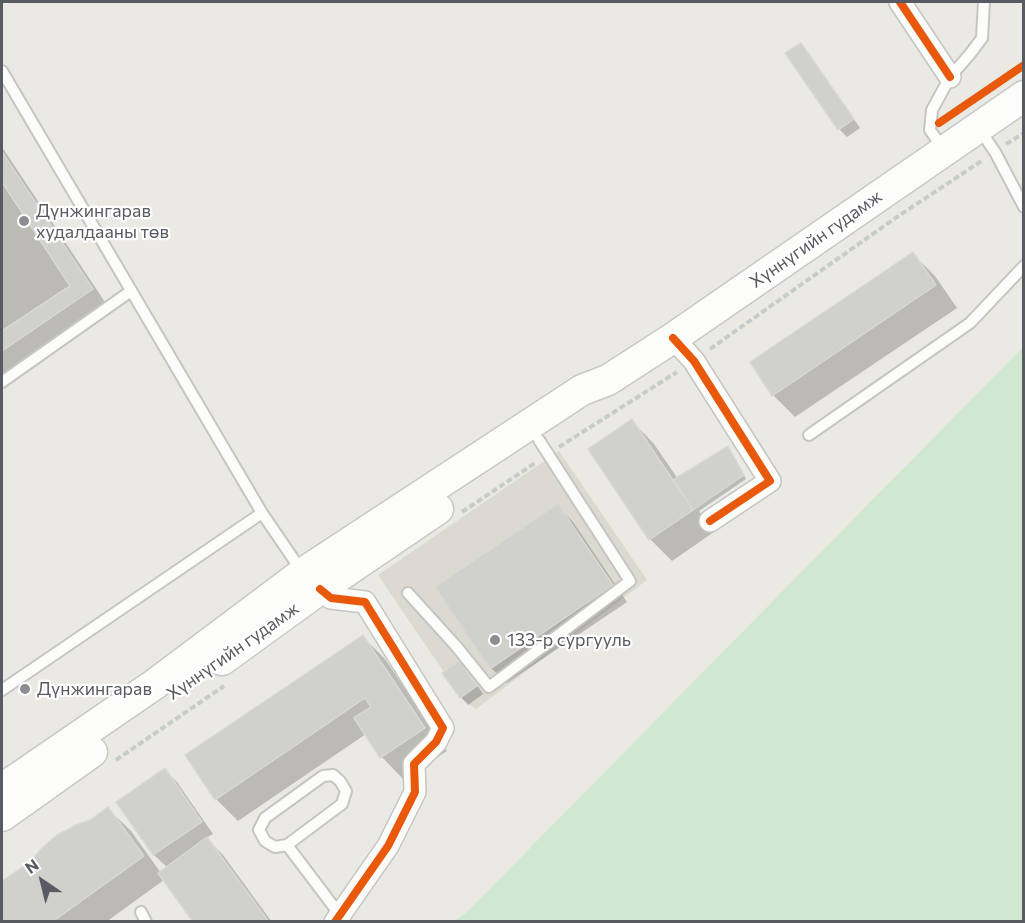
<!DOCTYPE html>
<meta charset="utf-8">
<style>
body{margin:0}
#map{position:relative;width:1025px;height:923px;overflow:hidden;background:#eae9e3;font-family:Commissioner,sans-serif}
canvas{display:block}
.frame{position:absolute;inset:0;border:3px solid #595b62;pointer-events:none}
.north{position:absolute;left:12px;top:851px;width:60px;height:60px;-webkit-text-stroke:4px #fff;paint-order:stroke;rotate:325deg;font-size:16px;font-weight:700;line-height:24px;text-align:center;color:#595b62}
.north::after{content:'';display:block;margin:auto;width:21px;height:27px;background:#595b62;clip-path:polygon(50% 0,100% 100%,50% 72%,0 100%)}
</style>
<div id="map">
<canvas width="1025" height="923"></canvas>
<div class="frame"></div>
<div class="north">N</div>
</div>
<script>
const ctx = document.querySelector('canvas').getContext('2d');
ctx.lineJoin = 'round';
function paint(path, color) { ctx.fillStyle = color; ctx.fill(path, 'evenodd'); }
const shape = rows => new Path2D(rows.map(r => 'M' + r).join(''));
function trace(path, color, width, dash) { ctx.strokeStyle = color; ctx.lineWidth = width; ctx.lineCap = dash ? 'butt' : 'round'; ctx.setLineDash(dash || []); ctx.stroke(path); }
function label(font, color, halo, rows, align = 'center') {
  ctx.font = font + ' Commissioner,sans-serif'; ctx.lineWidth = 4.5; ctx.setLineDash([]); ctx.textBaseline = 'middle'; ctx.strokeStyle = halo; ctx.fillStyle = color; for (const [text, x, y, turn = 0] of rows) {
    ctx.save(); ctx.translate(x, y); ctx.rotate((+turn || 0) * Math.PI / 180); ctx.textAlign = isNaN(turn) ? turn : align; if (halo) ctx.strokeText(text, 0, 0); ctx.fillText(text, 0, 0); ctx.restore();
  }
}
const education = shape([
 [559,451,647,580,476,709,463,700,378,575]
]);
const green = shape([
 [1023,347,1023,921,454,921,467,912]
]);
const shadow = shape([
 [801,45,809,53,860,128,847,137,839,129],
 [2,147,107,305,2,377],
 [913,254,935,276,957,308,795,417,773,395],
 [632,421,654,444,678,479,731,452,746,479,699,511,714,532,672,561,650,539],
 [558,506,573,522,627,602,507,683,491,668],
 [363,637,385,659,447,751,404,780,382,757,366,734,238,821,216,799],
 [459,663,467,671,483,694,468,705,461,697],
 [165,770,177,782,213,834,206,838,223,855,272,922,195,922,164,880,106,922,2,922,2,883,108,809,131,831,161,873,168,868,154,855,118,802]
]);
const building = shape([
 [801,43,854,119,838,130,785,53,801,43],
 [2,152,93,289,2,351,2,152],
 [2,182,70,286,2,331,2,182],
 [913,252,936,285,772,396,750,362,913,252],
 [632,419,693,510,649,540,588,449,632,419],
 [728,446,744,475,693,510,673,480,728,446],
 [558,504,613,585,490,669,435,587,558,504],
 [363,635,425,728,380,758,354,718,371,707,365,698,215,800,185,755,363,635],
 [460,661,477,686,460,698,442,673,460,661],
 [165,768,202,822,153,855,116,802,165,768],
 [108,807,144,856,52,922,2,922,2,881,30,862,42,848,57,835,76,825,90,820,108,807],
 [207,837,269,922,193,922,158,873,207,837]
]);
const path = shape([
 [1006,144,1024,133],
 [710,349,894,219,983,160],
 [559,447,677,372],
 [462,512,535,463],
 [116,760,224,686]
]);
const service = shape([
 [2,71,262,513,303,573],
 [980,130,995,152,1024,207],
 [944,150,930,130,932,110,950,77,970,54,982,38,984,2],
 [2,382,131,291],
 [809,435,970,323,1024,266],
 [408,593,456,646,489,687,630,581,539,440],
 [2,690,262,513],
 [333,775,340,781,346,791,342,804,287,845,275,847,265,841,259,830,265,818,323,776,333,775],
 [287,845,340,915],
 [141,912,146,922]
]);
const minor = shape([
 [900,2,950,77],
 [673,338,694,361,770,481,710,521],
 [320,589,331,598,365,602,443,728,436,742,414,764,415,792,388,846,335,922]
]);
const secondary = shape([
 [222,660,320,589,438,509],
 [2,789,155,684,303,573,582,390,608,380,673,338,1024,96],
 [2,816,92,752]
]);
const cycleway = shape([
 [900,2,950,77],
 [939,123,1024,65],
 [673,338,694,361,770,481,710,521],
 [320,589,331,598,365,602,443,728,436,742,414,764,415,792,388,846,335,922]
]);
const markers = [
 [24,221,6,"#8c8d8f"],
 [495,640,6,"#8c8d8f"],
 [25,689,6,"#8c8d8f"]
];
const poiNames = [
 ["Дүнжингарав",36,211],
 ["худалдааны төв",36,232],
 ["133-р сургууль",507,640],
 ["Дүнжингарав",37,689]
];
const streetNames = [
 ["Хүннүгийн гудамж",816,239,-35],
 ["Хүннүгийн гудамж",233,651,-35]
];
paint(education, '#dbd9d1');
paint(green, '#d0e7d0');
paint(shadow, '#0003');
paint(building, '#d0d0cc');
trace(building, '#d9d8d2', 1.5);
trace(service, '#c6c5c5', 14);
trace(minor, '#c6c5c5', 24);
trace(secondary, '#c8c8c8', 33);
trace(path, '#c6ccca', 4, [6, 3]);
trace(service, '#fcfcfb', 10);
trace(minor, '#fcfcfb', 21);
trace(secondary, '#fcfcfb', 30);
trace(cycleway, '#e8590c', 8);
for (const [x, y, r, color] of markers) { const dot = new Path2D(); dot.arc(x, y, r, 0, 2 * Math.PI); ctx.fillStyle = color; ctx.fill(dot); trace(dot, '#fff', 2); }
label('18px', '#595b62', '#fff', poiNames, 'left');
label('18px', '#595b62', '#fff', streetNames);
</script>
